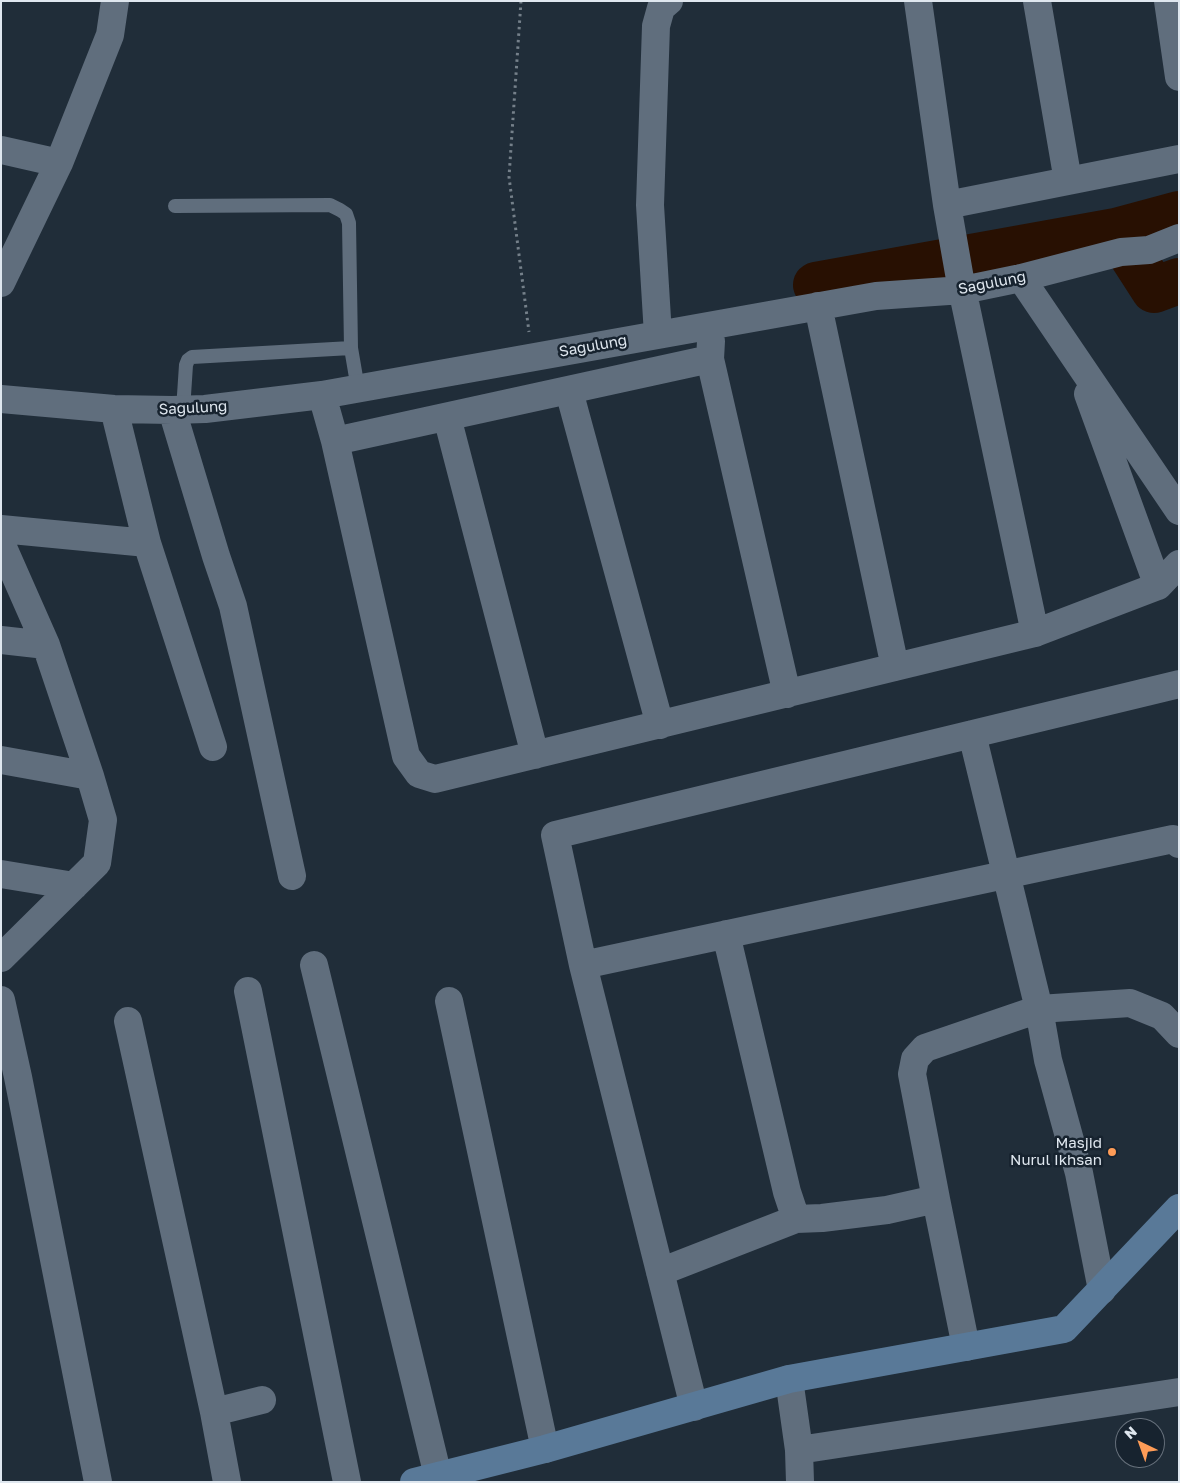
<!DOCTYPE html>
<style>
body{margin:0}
#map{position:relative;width:1180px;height:1483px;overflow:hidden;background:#202d39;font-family:"Golos Text",sans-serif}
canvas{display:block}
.frame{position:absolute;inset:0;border:2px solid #dfe7ef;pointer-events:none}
.north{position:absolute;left:1115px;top:1418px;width:50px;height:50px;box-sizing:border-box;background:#17232f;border:1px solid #67717c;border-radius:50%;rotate:318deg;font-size:14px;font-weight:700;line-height:20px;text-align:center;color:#dfe7ef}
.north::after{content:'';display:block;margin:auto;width:18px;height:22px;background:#fe9c57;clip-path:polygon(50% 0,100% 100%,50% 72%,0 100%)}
</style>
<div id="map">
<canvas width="1180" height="1483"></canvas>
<div class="frame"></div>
<div class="north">N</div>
</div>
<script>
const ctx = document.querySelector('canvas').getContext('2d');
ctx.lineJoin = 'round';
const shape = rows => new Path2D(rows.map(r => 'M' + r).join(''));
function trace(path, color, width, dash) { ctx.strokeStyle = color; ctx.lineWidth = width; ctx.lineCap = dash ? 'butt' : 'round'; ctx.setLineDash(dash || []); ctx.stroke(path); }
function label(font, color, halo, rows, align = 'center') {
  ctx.font = font + ' "Golos Text",sans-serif'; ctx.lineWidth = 5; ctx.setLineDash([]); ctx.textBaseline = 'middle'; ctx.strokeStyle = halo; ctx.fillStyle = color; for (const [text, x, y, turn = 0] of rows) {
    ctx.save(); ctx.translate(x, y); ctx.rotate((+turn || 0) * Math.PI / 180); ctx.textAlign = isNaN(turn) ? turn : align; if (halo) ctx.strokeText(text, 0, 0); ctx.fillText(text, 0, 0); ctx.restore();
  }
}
const river = shape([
 [1179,214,1116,231,1154,290,1179,281],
 [816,285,1116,231]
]);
const path = shape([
 [521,1,509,177,529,332]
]);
const lane = shape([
 [175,206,330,205,340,210,346,214,349,223,351,348,192,357,188,360,186,365,183,410],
 [351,348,358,389]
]);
const street = shape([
 [918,1,947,205,960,279,1035,633],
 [1037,1,1068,181],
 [1168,1,1179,77],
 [1,150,59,163],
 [947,205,1179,159],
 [1021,278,1179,511],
 [1,283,59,163,110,35,115,1],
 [818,306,895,667],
 [658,335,650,205,656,26,661,8,669,1],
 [711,341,710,359,787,694],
 [569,391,660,725],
 [1088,394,1158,586],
 [322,395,335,441,406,756,419,774,435,779,1035,633,1158,586,1179,564],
 [1,399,114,409,172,410,205,409,322,395,876,296,963,290,1021,278,1121,252,1149,250,1179,238],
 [114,409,147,543,213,747],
 [172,410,216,556,233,606,292,876],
 [447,417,535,755],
 [335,441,710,359],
 [1,529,147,543],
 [1,543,46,645,90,776,103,820,97,863,1,958],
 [1,640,46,645],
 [972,734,1039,1009,1048,1060,1079,1173,1102,1290],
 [1,760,90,776],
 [1,874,74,886],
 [726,934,787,1192,796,1219,822,1218,887,1210,936,1199,966,1347],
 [314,965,438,1476],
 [583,965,1173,839,1179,844],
 [248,991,347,1482],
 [1,1000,18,1077,98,1482],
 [449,1001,545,1449],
 [128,1021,214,1412,227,1482],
 [936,1199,912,1074,915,1059,925,1048,1039,1009,1130,1003,1162,1016,1179,1034],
 [660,1272,796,1219],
 [789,1379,799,1450,800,1482],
 [694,1407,583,965,555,835,1179,684],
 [214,1412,262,1400],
 [799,1450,1179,1392]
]);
const secondary = shape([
 [414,1482,545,1449,789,1379,1064,1329,1179,1208]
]);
const markers = [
 [1112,1152,5,"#fe9c57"]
];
const streetNames = [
 ["Sagulung",992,283,-11],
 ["Sagulung",593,346,-10],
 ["Sagulung",193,408,-3]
];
const poiNames = [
 ["Masjid",1102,1143],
 ["Nurul Ikhsan",1102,1160]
];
trace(river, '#281002', 46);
trace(path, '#75808a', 3, [2.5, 4]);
trace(lane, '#606e7d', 14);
trace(street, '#606e7d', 28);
trace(secondary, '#597998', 28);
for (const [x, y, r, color] of markers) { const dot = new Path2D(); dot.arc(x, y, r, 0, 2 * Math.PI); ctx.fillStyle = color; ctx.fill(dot); trace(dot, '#17232f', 2); }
label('15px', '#dfe7ef', '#17232f', streetNames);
label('15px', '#dfe7ef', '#17232f', poiNames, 'right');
</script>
